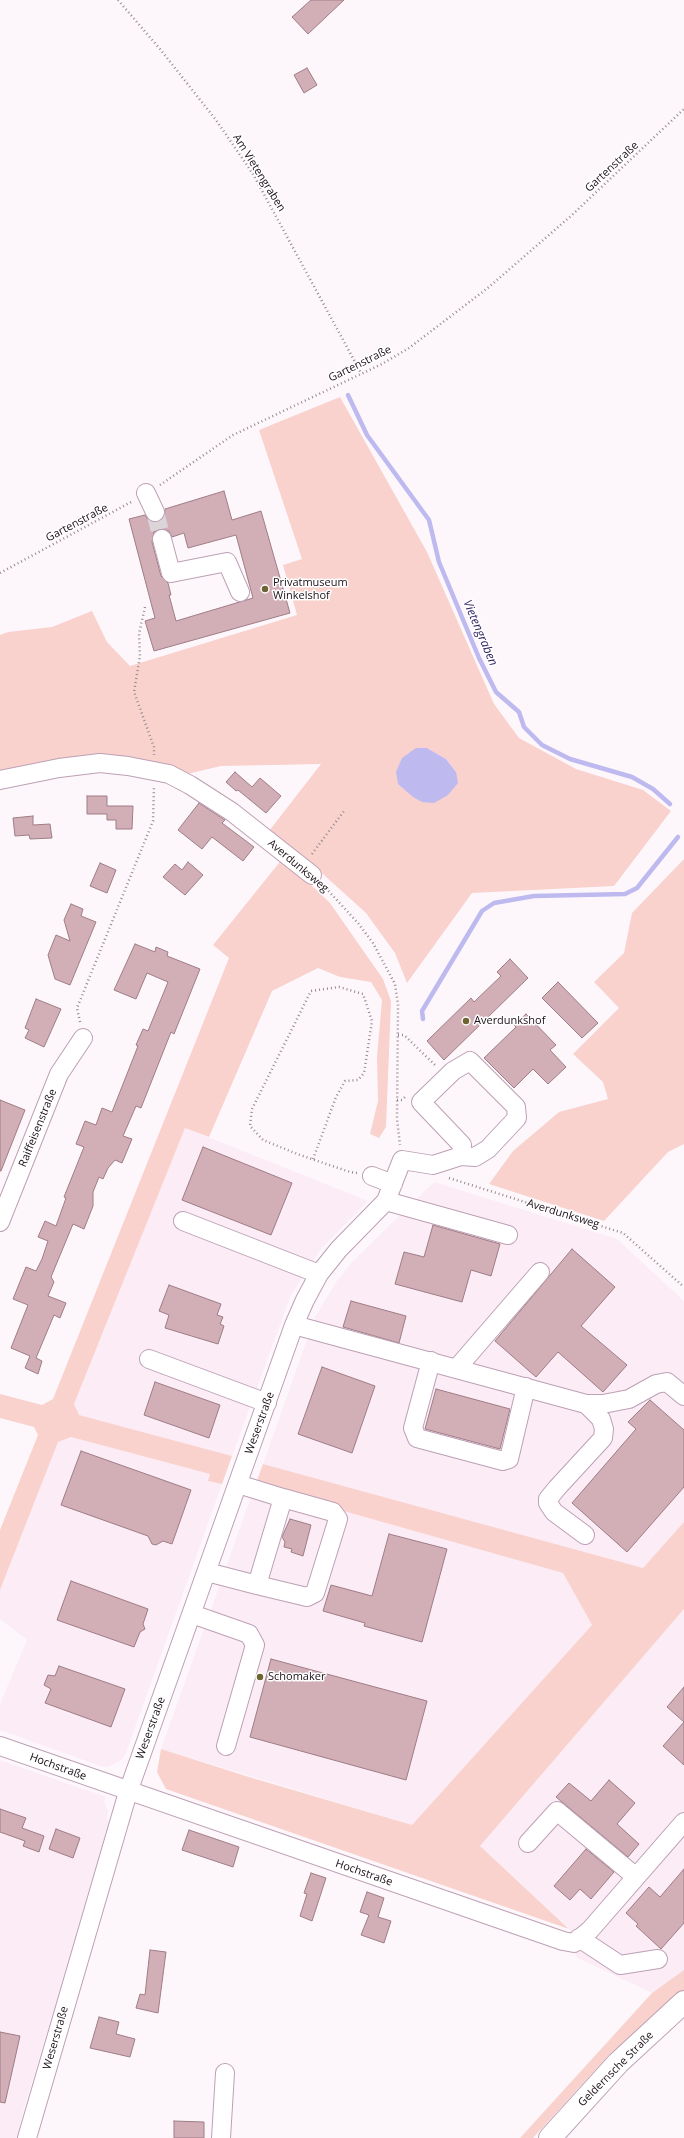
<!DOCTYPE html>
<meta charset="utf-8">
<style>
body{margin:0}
canvas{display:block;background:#fdf7fb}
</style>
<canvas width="684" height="2138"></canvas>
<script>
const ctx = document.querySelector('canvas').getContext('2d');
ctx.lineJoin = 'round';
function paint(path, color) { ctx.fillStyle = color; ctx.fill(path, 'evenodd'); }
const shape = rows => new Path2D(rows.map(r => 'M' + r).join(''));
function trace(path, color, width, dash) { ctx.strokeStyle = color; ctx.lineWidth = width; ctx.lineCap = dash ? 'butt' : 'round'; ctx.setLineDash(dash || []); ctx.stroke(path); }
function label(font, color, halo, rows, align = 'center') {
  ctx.font = font + ' "Open Sans",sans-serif'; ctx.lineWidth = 3; ctx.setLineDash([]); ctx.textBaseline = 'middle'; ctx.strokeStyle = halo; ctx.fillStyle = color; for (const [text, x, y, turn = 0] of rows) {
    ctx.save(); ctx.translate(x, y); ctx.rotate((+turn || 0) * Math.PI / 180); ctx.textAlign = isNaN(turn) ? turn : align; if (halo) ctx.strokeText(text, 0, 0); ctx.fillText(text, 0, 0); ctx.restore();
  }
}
const built = shape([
 [185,1128,368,1201,321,1249,291,1295,232,1456,79,1415,74,1404],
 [434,1182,617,1239,684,1301,684,1522,643,1568,263,1464,315,1317,337,1281,353,1261],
 [71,1437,210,1474,209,1481,222,1484,126,1753,121,1760,108,1767,100,1766,0,1730,0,1704,27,1640,0,1619,0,1590,58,1442],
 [255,1486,563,1573,592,1625,412,1825,161,1749],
 [684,1609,684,1970,652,1993,576,1957,569,1928,480,1846],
 [0,1760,106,1797,104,1801,108,1811,107,1821,111,1823,22,2115,17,2138,0,2138]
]);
const green = shape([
 [340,397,427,552,494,704,519,738,576,769,643,790,671,811,614,886,472,893,407,983,395,953,366,913,314,866,269,831,321,764,221,766,183,775,98,756,45,761,0,774,0,635,8,632,52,627,92,611,107,642,130,666,297,615,283,565,302,559,259,430],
 [427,748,446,759,456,772,405,789,398,784],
 [283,858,330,903,383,979,391,1001,386,1127,379,1138,370,1134,378,1101,377,1057,382,1000,371,982,340,977,318,968,272,991,209,1137,185,1128,74,1404,79,1415,232,1456,222,1484,208,1481,210,1474,71,1437,58,1442,0,1590,0,1530,38,1435,34,1427,0,1418,0,1394,42,1405,53,1399,229,958,213,945],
 [684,859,684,1144,668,1152,604,1221,489,1184,513,1151,559,1112,608,1099,603,1082,573,1054,619,1008,594,982,624,953,632,913],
 [263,1464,643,1568,684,1522,684,1609,480,1846,569,1929,166,1789,157,1772,161,1749,249,1777,412,1825,592,1625,563,1573,255,1486],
 [684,1970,684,1990,610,2054,533,2138,520,2138,652,1993]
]);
const water = shape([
 [416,748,427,748,446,759,456,772,458,783,448,795,434,803,422,802,413,797,398,784,396,772,402,758]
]);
const stream = shape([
 [348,395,367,435,429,520,439,562,479,658,496,692,519,712,524,727,542,745,570,759,632,777,653,789,670,804],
 [423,1019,422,1011,482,911,494,903,534,896,625,894,637,888,678,837]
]);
const building = shape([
 [311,0,344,0,308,34,292,17,311,0],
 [307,68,317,85,304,93,294,75,307,68],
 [224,491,232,520,261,511,290,613,154,651,145,621,155,618,129,519,145,515,149,521,159,522,164,518,165,509,224,491],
 [160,529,169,531,172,537,184,533,188,548,236,535,253,598,176,621,169,595,171,595,168,583,161,576,152,542,154,532,160,529],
 [235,772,252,787,260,778,281,796,266,813,238,790,236,791,226,782,235,772],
 [87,796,107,796,107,806,133,806,132,829,116,829,116,820,107,820,107,814,87,814,87,796],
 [199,803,225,820,222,823,254,847,243,861,212,837,202,849,178,830,199,803],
 [33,816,33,825,50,824,52,838,30,839,29,835,15,836,13,818,33,816],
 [188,862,203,875,185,895,163,877,175,864,182,870,188,862],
 [100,863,116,870,107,893,90,886,100,863],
 [71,904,83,909,81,916,96,922,70,985,55,979,48,955,56,935,70,941,64,920,71,904],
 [135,944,155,952,156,947,168,952,167,956,200,969,174,1034,171,1032,141,1108,136,1106,123,1136,132,1139,122,1163,115,1160,108,1168,103,1179,99,1177,93,1192,93,1206,84,1229,73,1224,51,1277,54,1282,48,1296,66,1303,60,1318,54,1315,36,1358,42,1361,38,1374,25,1368,30,1356,11,1348,28,1305,13,1299,26,1267,36,1271,42,1259,48,1241,38,1237,45,1221,56,1226,66,1198,64,1197,84,1147,76,1144,85,1121,96,1125,102,1108,112,1112,138,1046,136,1045,143,1029,148,1031,168,982,147,973,136,999,114,990,135,944],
 [510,959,528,978,444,1060,427,1041,471,998,474,1002,501,976,497,972,510,959],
 [558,982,598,1023,582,1038,542,998,558,982],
 [36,999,61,1009,44,1047,25,1038,29,1030,25,1028,36,999],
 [526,1014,556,1045,550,1050,566,1067,548,1084,533,1069,514,1088,484,1058,516,1027,514,1025,526,1014],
 [0,1100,25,1110,1,1171,0,1171,0,1100],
 [203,1147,292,1183,271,1235,182,1200,203,1147],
 [433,1225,500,1244,491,1276,471,1270,462,1302,395,1284,404,1252,424,1257,433,1225],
 [572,1249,615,1287,581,1326,627,1365,603,1392,558,1352,536,1377,495,1341,572,1249],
 [169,1285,221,1304,217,1315,223,1317,220,1324,224,1326,218,1344,165,1328,169,1315,159,1311,169,1285],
 [351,1301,406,1316,399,1343,343,1327,351,1301],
 [322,1367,375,1386,352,1453,298,1434,322,1367],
 [155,1382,220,1405,209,1438,144,1415,155,1382],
 [436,1389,510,1409,500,1449,425,1429,436,1389],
 [650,1400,684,1430,684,1487,627,1552,572,1503,636,1429,628,1422,650,1400],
 [81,1451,191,1490,172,1544,163,1541,156,1545,152,1544,148,1536,61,1505,81,1451],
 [290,1519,311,1525,303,1556,291,1552,292,1549,284,1547,285,1542,282,1537,290,1519],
 [389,1534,447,1549,422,1642,364,1626,365,1623,323,1611,331,1585,372,1596,389,1534],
 [71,1581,148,1609,143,1624,145,1629,140,1632,134,1647,57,1620,71,1581],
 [271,1659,427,1701,406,1780,250,1737,271,1659],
 [59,1666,125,1689,111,1727,45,1703,51,1689,44,1685,48,1675,55,1676,59,1666],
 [684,1687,684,1722,667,1707,684,1687],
 [684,1722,684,1765,663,1746,684,1722],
 [609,1780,635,1803,617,1824,639,1844,628,1857,556,1797,569,1783,591,1801,609,1780],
 [0,1809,26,1818,22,1828,44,1836,39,1852,23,1846,25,1841,0,1832,0,1809],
 [56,1829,80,1838,73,1858,49,1849,56,1829],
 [189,1830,239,1847,233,1867,182,1850,189,1830],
 [586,1849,614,1872,591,1899,580,1889,570,1900,554,1886,586,1849],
 [684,1869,684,1923,661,1949,636,1926,638,1924,626,1913,649,1887,660,1897,684,1869],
 [311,1873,326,1878,312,1921,300,1916,307,1894,304,1893,311,1873],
 [367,1892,384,1898,378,1917,391,1921,384,1943,361,1935,369,1915,360,1912,367,1892],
 [150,1950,166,1952,158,2013,136,2008,140,1994,145,1995,150,1950],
 [99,2017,119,2022,116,2034,135,2039,130,2057,90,2048,99,2017],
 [0,2032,20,2036,5,2103,0,2102,0,2032],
 [174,2121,204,2122,204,2138,174,2138,174,2121]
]);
const minorTunnel = shape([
 [155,512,162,539]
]);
const path = shape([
 [118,0,160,49,216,120,253,174,361,373],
 [160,485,233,435,382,364,409,348,489,287,572,215,684,109],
 [0,573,133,501],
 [145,607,139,634,140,656,134,692,154,747,154,755],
 [312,854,344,811],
 [323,885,358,923,373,943,395,984,398,1005,397,1119,400,1145],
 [80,1022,77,1008,153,821,154,786],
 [398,1035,404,1035,436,1066],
 [397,1100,402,1100,406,1096],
 [313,1159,336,1097,345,1081,358,1080,364,1073,372,1021,363,994,339,987,311,991,252,1109,250,1126,263,1140,300,1155,350,1172,357,1173],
 [449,1178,623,1233,684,1287]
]);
const minor = shape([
 [146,493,155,512],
 [162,539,171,573,227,562,240,592],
 [0,780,59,768,100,763,128,766,169,774,190,785,232,812,312,875],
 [372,1176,393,1184],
 [386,1201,508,1235],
 [183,1221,319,1274],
 [0,1222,59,1074,83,1038],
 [294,1325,586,1404],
 [149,1359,267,1403],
 [431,1361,413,1428,417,1438,503,1461,509,1459,526,1387],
 [457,1368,540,1272],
 [585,1535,554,1512,548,1503,548,1499,557,1488,603,1438,604,1429,601,1419,586,1404,603,1404,629,1399,656,1384,667,1382,684,1396],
 [207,1572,257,1585,283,1498,238,1484],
 [257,1585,307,1597,315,1593,338,1519,333,1512,283,1498],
 [192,1614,249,1634,255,1645,226,1746],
 [0,1746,563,1941,574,1943,590,1930,684,1822],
 [528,1843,557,1811,636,1877],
 [579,1938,620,1965,658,1959],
 [27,2138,128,1792,294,1325,305,1300,319,1274,339,1249,386,1201,402,1160,433,1165,461,1156,475,1157,488,1149,517,1118,516,1107,470,1061,453,1071,421,1102,462,1145,461,1156],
 [221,2138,225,2073]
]);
const major = shape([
 [550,2138,618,2063,684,2002]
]);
const markers = [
 [265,589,4,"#6e6431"],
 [466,1021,4,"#6e6431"],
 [260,1677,4,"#6e6431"]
];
const streetNames = [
 ["Gartenstraße",612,167,-43],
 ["Am Vietengraben",259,173,58],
 ["Gartenstraße",360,364,-26],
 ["Gartenstraße",77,523,-28],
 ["Averdunksweg",298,866,40],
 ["Raiffeisenstraße",38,1128,-68],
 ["Averdunksweg",563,1214,17],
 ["Weserstraße",260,1423,-70],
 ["Weserstraße",151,1728,-70],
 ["Hochstraße",58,1767,20],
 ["Hochstraße",364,1873,19],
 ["Weserstraße",56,2038,-74],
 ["Geldernsche Straße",616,2069,-45]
];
const poiNames = [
 ["Privatmuseum",273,583],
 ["Winkelshof",273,596],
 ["Averdunkshof",474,1021],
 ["Schomaker",268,1677]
];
const waterNames = [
 ["Vietengraben",480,633,67]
];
paint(built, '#fbecf6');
paint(green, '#f9d2ce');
paint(water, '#bebaf0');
trace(stream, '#bebaf0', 4.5);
paint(building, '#d2aeb7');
trace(building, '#9f7d86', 1);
trace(minorTunnel, '#dbd4d9', 18, [18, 9]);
trace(minor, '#bda0b5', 20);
trace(major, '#bda0b5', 24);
trace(path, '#948b91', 2.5, [1, 3]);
trace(minor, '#fff', 18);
trace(major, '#fff', 22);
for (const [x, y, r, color] of markers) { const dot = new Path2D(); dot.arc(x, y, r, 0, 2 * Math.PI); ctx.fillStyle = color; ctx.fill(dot); trace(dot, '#fff', 1.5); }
label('11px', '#1b1018', '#fff', streetNames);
label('11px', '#1b1018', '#fff', poiNames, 'left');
label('italic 12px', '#2d205e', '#fff', waterNames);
</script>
